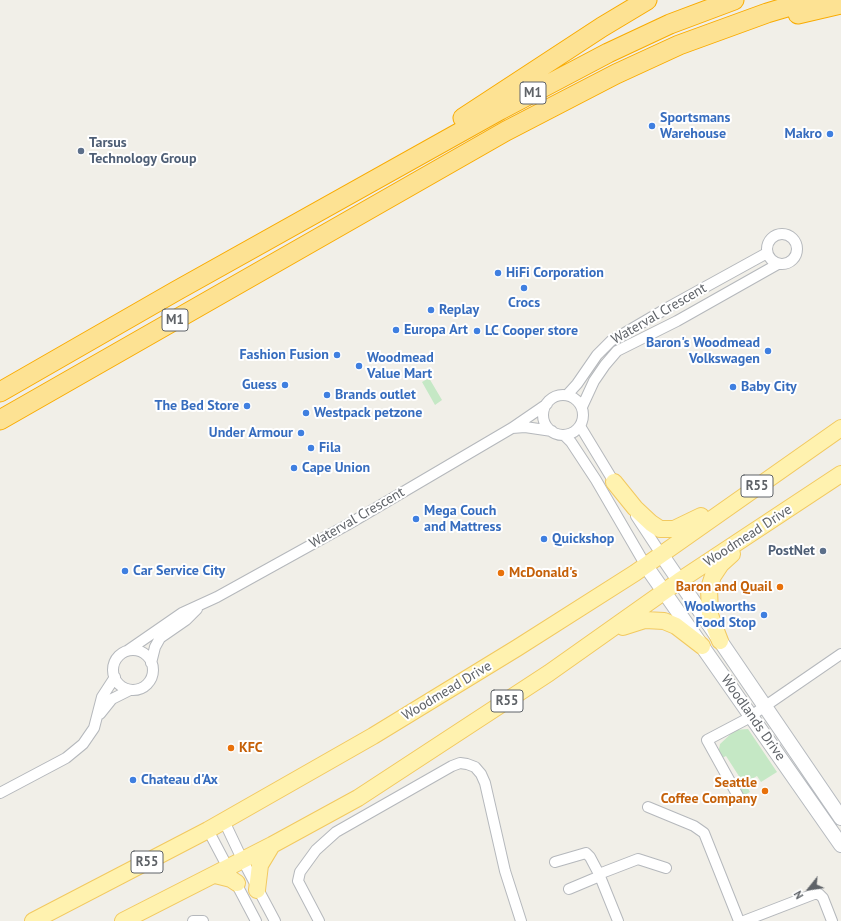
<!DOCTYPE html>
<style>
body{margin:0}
#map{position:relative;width:841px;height:921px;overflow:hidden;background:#f1efe8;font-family:"PT Sans",sans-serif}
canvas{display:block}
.north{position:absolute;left:789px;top:869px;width:40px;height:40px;-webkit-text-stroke:3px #fff;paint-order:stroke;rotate:240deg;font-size:11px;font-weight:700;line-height:16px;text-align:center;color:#5f6368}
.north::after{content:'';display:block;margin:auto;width:14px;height:18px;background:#5f6368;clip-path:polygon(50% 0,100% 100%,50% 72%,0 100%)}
</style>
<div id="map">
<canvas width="841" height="921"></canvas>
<div class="north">N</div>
</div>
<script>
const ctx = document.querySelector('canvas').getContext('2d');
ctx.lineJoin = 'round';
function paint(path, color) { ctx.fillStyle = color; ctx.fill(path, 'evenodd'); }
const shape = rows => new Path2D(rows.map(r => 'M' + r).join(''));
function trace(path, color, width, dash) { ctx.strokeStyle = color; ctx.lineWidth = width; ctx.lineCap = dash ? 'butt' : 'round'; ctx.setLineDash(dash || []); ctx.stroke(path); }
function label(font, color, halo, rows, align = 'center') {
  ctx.font = font + ' "PT Sans",sans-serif'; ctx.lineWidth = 4; ctx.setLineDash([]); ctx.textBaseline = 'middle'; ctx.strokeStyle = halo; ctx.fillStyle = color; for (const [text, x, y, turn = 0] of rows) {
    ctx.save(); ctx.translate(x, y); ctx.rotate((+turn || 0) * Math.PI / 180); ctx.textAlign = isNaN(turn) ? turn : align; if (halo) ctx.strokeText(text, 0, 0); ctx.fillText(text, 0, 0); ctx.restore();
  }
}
const green = shape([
 [429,378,442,400,435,405,422,382],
 [748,729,777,772,761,782,757,776,745,783,750,792,743,796,738,788,744,784,726,756,720,759,719,749,720,744,735,730]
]);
const minor = shape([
 '767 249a15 15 0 1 1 30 0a15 15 0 1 1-30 0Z',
 [567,395,577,384,597,355,611,341,669,307,767,253],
 '543 415a20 20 0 1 1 40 0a20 20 0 1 1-40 0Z',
 [582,407,594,381,605,365,617,351,677,321,778,264],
 [580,426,617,487],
 [512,428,525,427,552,431],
 [564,435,571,442,596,480,646,566],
 [636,516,661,554],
 '113 670a20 20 0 1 1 40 0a20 20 0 1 1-40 0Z',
 [127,651,182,613,217,597,347,525,512,428,547,404],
 [151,663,155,647,160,638,186,620,197,609],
 [100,714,112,699,130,690],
 [0,793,66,758,83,744,94,728,102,697,115,677],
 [738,796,707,740,745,720,841,654],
 [648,807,694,826,704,833,739,921],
 [224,821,242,859,275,921],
 [208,830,256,921],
 [555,862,586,853,590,857,599,874],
 [569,889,600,876],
 [193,921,203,921],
 [319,921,298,881,300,872,316,850,336,832,452,766,460,763,467,764,475,767,481,774,485,783,505,871,521,921],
 [618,921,599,874,638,859,666,868],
 [744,921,814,894,819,894,823,898,832,921]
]);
const secondary = shape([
 [661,554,841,818],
 [646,566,841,845]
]);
const primary = shape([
 [614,482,635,508,651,523,660,529,674,529,701,516],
 [623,627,645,620,664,621,676,626,702,646],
 [720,641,710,615,709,588,713,576,721,564,732,554],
 [215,875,231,879,237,883],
 [257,890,260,865,272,845],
 [33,921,208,830,373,736,517,648,635,573,841,428],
 [123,921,272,845,358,798,549,673,679,581,841,474]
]);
const motorway = shape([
 [798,14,841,4],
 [463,118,602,27,647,0],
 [0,392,176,291,500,110,608,53,670,24,734,0],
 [0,420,506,131,616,74,679,45,767,13,811,0]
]);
const markers = [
 [652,126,4,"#3f7fe0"],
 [830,134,4,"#3f7fe0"],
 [81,151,4,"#5c6f8a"],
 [498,273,4,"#3f7fe0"],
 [524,288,4,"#3f7fe0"],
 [431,310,4,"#3f7fe0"],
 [396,330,4,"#3f7fe0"],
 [477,331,4,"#3f7fe0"],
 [768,351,4,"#3f7fe0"],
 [337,355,4,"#3f7fe0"],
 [359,366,4,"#3f7fe0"],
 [285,385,4,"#3f7fe0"],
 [733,387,4,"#3f7fe0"],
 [327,395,4,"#3f7fe0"],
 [247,406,4,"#3f7fe0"],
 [306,413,4,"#3f7fe0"],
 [301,433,4,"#3f7fe0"],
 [311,448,4,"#3f7fe0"],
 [294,468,4,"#3f7fe0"],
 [416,519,4,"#3f7fe0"],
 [544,539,4,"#3f7fe0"],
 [823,551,4,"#5c6f8a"],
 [125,571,4,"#3f7fe0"],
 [501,573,4,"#e8710a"],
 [780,587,4,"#e8710a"],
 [764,615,4,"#3f7fe0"],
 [231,748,4,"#e8710a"],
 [133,780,4,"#3f7fe0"],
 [765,791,4,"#e8710a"]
];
const shields = [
 [533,93,26],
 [175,320,26],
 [757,486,32],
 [507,701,32],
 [147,862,32]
];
const shieldNames = [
 ["M1",533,93],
 ["M1",175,320],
 ["R55",757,486],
 ["R55",507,701],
 ["R55",147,862]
];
const shopNames = [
 ["Sportsmans",660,118],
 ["Warehouse",660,134],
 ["Makro",822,134,"right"],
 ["HiFi Corporation",506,273],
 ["Crocs",524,303,"center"],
 ["Replay",439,310],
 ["Europa Art",404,330],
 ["LC Cooper store",485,331],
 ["Baron's Woodmead",760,343,"right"],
 ["Volkswagen",760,359,"right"],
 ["Fashion Fusion",329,355,"right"],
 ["Woodmead",367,358],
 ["Value Mart",367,374],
 ["Guess",277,385,"right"],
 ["Baby City",741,387],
 ["Brands outlet",335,395],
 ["The Bed Store",239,406,"right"],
 ["Westpack petzone",314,413],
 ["Under Armour",293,433,"right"],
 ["Fila",319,448],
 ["Cape Union",302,468],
 ["Mega Couch",424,511],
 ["and Mattress",424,527],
 ["Quickshop",552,539],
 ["Car Service City",133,571],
 ["Woolworths",756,607,"right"],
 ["Food Stop",756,623,"right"],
 ["Chateau d'Ax",141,780]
];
const serviceNames = [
 ["Tarsus",89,143],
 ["Technology Group",89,159],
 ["PostNet",815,551,"right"]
];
const streetNames = [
 ["Waterval Crescent",659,314,-30],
 ["Waterval Crescent",357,518,-30],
 ["Woodmead Drive",748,536,-33],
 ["Woodmead Drive",447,691,-31],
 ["Woodlands Drive",753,718,55]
];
const foodNames = [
 ["McDonald's",509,573],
 ["Baron and Quail",772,587,"right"],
 ["KFC",239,748],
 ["Seattle",757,783,"right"],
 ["Coffee Company",757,799,"right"]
];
paint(green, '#c5e8c5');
trace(minor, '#b5b8bc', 12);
trace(secondary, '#b6babf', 16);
trace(primary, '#f2c960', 18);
trace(motorway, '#f9ab00', 21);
trace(minor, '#fff', 10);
trace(secondary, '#fff', 14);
trace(primary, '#fff2af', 16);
trace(motorway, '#fde293', 19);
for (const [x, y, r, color] of markers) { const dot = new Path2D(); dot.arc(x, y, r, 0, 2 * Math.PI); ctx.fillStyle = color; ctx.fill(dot); trace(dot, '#fff', 1.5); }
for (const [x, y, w] of shields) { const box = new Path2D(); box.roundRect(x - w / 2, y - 11, w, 22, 3); ctx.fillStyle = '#fff'; ctx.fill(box); trace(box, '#5f6368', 1); }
label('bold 13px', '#5f6368', null, shieldNames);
label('bold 14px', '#366cbe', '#fff', shopNames, 'left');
label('bold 14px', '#4e5e75', '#fff', serviceNames, 'left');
label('14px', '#5f6368', '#fff', streetNames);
label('bold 14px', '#c56008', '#fff', foodNames, 'left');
</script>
